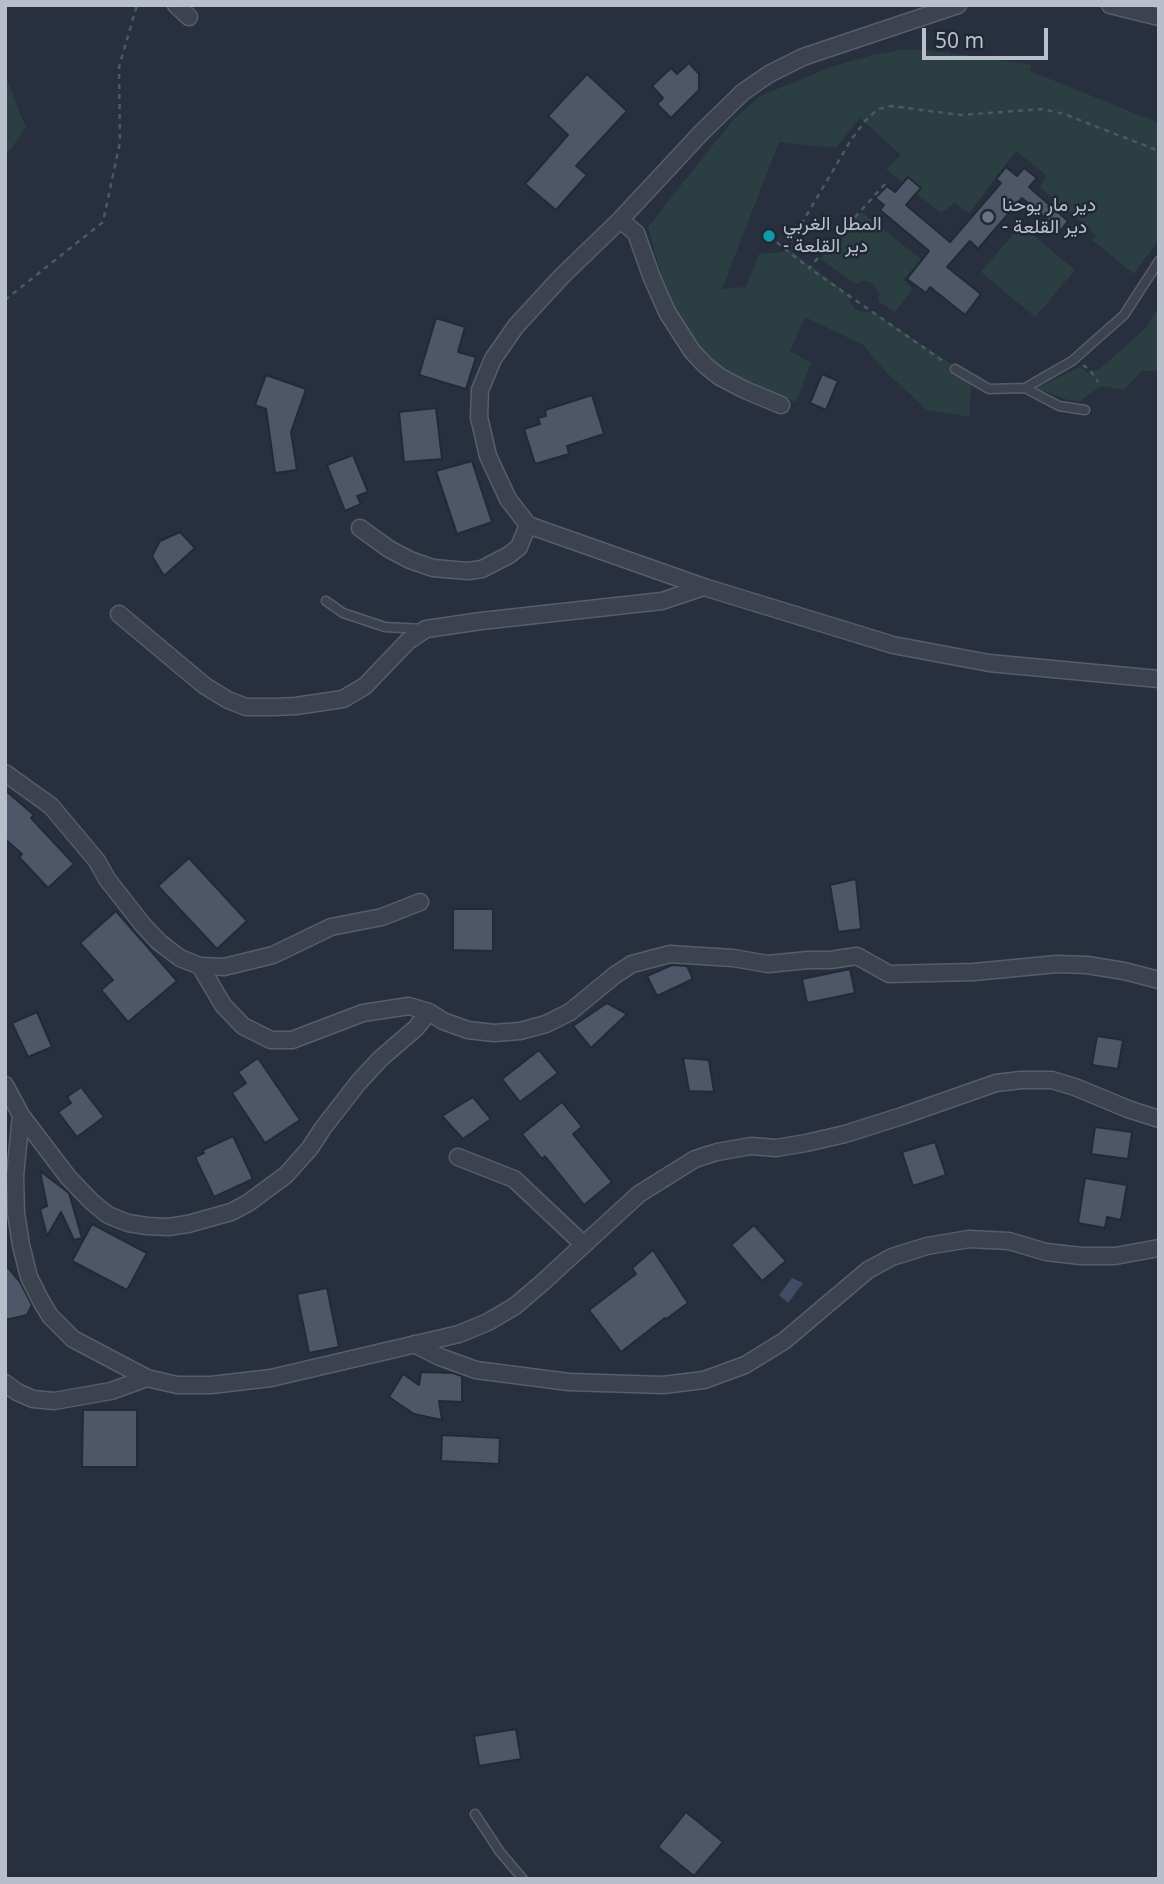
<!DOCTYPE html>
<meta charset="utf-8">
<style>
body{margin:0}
#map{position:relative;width:1164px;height:1884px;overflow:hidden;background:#28303f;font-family:"Noto Sans",sans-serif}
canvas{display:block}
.frame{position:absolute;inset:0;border:7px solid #b8beca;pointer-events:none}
.scale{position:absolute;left:922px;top:28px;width:126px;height:32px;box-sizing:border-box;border:4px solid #b8beca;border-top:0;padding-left:9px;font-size:21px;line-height:24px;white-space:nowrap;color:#b8beca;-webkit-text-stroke:5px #212835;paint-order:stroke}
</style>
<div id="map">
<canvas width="1164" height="1884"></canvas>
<div class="frame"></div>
<div class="scale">50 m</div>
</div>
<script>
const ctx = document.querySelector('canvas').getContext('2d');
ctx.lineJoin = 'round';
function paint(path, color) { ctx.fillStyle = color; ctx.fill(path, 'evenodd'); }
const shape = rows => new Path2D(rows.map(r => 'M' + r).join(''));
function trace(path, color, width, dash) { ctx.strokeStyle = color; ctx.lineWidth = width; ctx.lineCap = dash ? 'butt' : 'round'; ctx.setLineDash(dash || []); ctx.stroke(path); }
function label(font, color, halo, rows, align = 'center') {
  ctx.font = font + ' "Noto Sans",Vazirmatn,sans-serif'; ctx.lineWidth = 5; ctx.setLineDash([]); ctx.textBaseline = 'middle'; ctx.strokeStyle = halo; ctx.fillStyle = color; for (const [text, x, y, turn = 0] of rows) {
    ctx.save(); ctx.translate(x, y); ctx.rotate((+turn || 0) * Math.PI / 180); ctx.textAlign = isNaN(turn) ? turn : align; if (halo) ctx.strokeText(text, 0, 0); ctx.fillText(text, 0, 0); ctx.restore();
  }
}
const green = shape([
 [905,49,945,52,1032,65,1030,71,1159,123,1159,239,1134,274,1092,240,1096,235,1040,187,1047,176,1016,151,969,213,955,203,941,213,886,169,901,155,860,118,836,148,779,142,722,289,746,287,759,254,791,251,848,294,850,302,855,310,865,312,872,311,972,378,969,417,927,410,886,372,863,345,805,317,790,351,811,363,796,402,730,378,703,356,667,297,648,227,733,120,760,96,831,67,869,56],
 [5,75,26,128,5,156],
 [861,212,921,259,903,280,913,289,895,312,878,301,879,292,872,283,864,281,856,284,820,259],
 [1021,225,1075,270,1035,317,981,272],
 [1159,307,1159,371,1142,371,1123,390,1101,386,1079,402,1065,399,1037,388,1080,367,1087,372,1098,370,1146,328]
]);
const water = shape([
 [792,1278,803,1283,788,1303,779,1295]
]);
const building = shape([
 [689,63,699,74,699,90,671,118,657,104,663,98,652,86,671,68,677,74,689,63],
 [587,74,627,111,576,166,587,175,556,210,525,184,568,135,548,116,587,74],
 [1006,167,1017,176,1024,168,1037,178,1029,187,1068,221,1060,231,1022,198,978,249,970,241,947,267,981,294,965,315,930,287,926,293,907,279,929,251,880,210,884,205,875,198,887,186,895,192,908,177,921,188,906,205,950,242,1001,183,996,179,1006,167],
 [436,318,465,327,458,352,476,357,466,389,419,375,436,318],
 [822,374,838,381,826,410,810,403,822,374],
 [266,375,306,389,291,432,297,470,275,473,266,409,255,405,266,375],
 [592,395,604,434,567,446,569,454,535,464,524,429,540,424,538,418,546,416,545,410,592,395],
 [436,408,442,459,404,462,399,412,436,408],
 [353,455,368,492,357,496,361,504,345,511,327,465,353,455],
 [472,461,492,522,457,534,436,471,472,461],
 [180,532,195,548,164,576,152,556,160,541,180,532],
 [5,790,34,815,31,818,74,864,48,888,19,857,22,854,5,839,5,790],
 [189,858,247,921,217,949,158,886,189,858],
 [856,879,861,929,838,932,830,885,856,879],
 [453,909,493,909,493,951,453,950,453,909],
 [116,911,177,981,128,1022,101,990,113,980,80,943,116,911],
 [672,965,687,966,693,979,657,996,647,976,672,965],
 [850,969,855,993,807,1003,802,979,850,969],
 [607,1003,627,1014,591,1048,573,1026,607,1003],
 [37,1012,52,1047,28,1057,12,1023,37,1012],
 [1097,1036,1123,1040,1118,1069,1092,1065,1097,1036],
 [539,1050,558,1073,520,1102,502,1079,539,1050],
 [258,1058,300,1120,265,1143,232,1093,246,1083,238,1072,258,1058],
 [683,1058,709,1060,714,1092,689,1091,683,1058],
 [81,1087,104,1117,77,1137,58,1112,71,1103,67,1097,81,1087],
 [473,1097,491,1119,463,1139,442,1116,473,1097],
 [562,1102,582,1127,573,1134,612,1182,584,1205,545,1156,542,1159,522,1134,562,1102],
 [1095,1127,1132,1132,1128,1159,1091,1154,1095,1127],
 [233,1136,253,1179,214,1197,195,1157,204,1153,203,1150,233,1136],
 [935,1142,946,1175,913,1186,902,1152,935,1142],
 [40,1171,69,1193,82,1238,74,1240,61,1212,47,1236,40,1209,47,1206,40,1171],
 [1085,1178,1127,1185,1121,1220,1107,1217,1105,1228,1078,1223,1085,1178],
 [92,1224,147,1253,127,1290,72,1261,92,1224],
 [754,1225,786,1261,762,1281,731,1245,754,1225],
 [653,1250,688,1303,665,1320,665,1318,621,1352,589,1310,636,1274,632,1268,653,1250],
 [5,1264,20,1282,32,1305,27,1315,5,1320,5,1264],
 [327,1288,339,1347,309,1353,297,1294,327,1288],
 [421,1372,453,1373,462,1376,462,1402,439,1401,442,1420,414,1414,389,1397,403,1374,419,1385,421,1372],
 [83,1410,137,1410,137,1467,82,1467,83,1410],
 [442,1435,500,1438,499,1464,441,1461,442,1435],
 [516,1729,521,1759,479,1766,474,1736,516,1729],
 [686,1812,723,1842,694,1876,658,1847,686,1812]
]);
const path = shape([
 [885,184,809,268,946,363],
 [769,236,809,268],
 [786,250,851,140,865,121,878,109,891,106,961,115,1042,109,1064,114,1159,151],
 [5,300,103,222,120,142,119,67,137,5],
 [1083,365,1090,370,1098,382]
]);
const lane = shape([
 [955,369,989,389,1025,388,1072,361,1124,315,1159,261],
 [1025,388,1059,406,1085,410],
 [326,601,343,613,385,627,423,629],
 [475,1814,500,1852,523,1879]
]);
const street = shape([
 [176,5,189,17],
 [958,5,803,57,769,74,743,92,701,133,620,220,562,276,516,326,493,359,480,390,479,417,488,456,508,499,528,525,704,587,893,645,989,663,1159,679],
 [1110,5,1159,17],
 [620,220,636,233,652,278,667,312,692,351,705,365,720,377,745,390,781,405],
 [360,528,389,549,410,560,433,568,468,571,482,569,509,555,519,547,528,525],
 [119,614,205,686,228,700,246,707,274,707,296,706,343,699,365,686,408,641,426,629,481,621,662,601,704,587],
 [5,773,51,806,97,861,107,879,143,925,159,942,180,958,200,966,223,1005,243,1026,271,1040,292,1040,363,1013,409,1006,429,1012,416,1028,380,1059,358,1083,323,1128,310,1148,286,1175,248,1203,231,1212,188,1224,168,1227,147,1226,128,1223,108,1215,92,1202,68,1177,21,1115,5,1085],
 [200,966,224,967,273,955,331,927,382,917,420,902],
 [429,1012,443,1021,468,1030,494,1033,520,1031,546,1024,570,1012,615,975,632,964,670,954,733,958,768,964,808,960,830,960,857,956,889,974,974,972,1057,964,1087,965,1124,971,1159,980],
 [21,1115,15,1176,16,1213,21,1245,29,1277,40,1299,50,1316,73,1339,147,1378,177,1385,211,1385,271,1378,459,1334,488,1322,515,1306,542,1283,639,1194,695,1159,717,1152,751,1146,776,1148,806,1143,845,1134,902,1116,996,1083,1021,1080,1052,1080,1075,1087,1128,1109,1159,1119],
 [458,1157,514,1179,583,1244],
 [414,1344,440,1357,476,1370,569,1382,663,1385,704,1380,745,1365,784,1341,868,1270,892,1257,927,1246,969,1239,1009,1241,1046,1252,1081,1256,1115,1256,1159,1248],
 [5,1383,17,1392,33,1399,54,1401,111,1391,147,1378]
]);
const markers = [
 [988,217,7,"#6b7280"],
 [769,236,7,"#0f9aa8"]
];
const poiNames = [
 ["دير مار يوحنا",1002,206],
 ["- دير القلعة",1002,228],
 ["المطل الغربي",783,225],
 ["- دير القلعة",783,247]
];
paint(green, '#2b3e41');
paint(water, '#3f4d67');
paint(building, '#4e5768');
trace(building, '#232a37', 2);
trace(lane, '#575e6a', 11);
trace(street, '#575e6a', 19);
trace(path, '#4a5b5f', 2.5, [5, 5]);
trace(lane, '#3c434f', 8);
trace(street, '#3c434f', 16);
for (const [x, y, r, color] of markers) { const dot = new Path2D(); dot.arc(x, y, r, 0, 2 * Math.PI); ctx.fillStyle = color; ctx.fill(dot); trace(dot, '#212835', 2.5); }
label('19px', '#b8beca', '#212835', poiNames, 'left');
</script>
